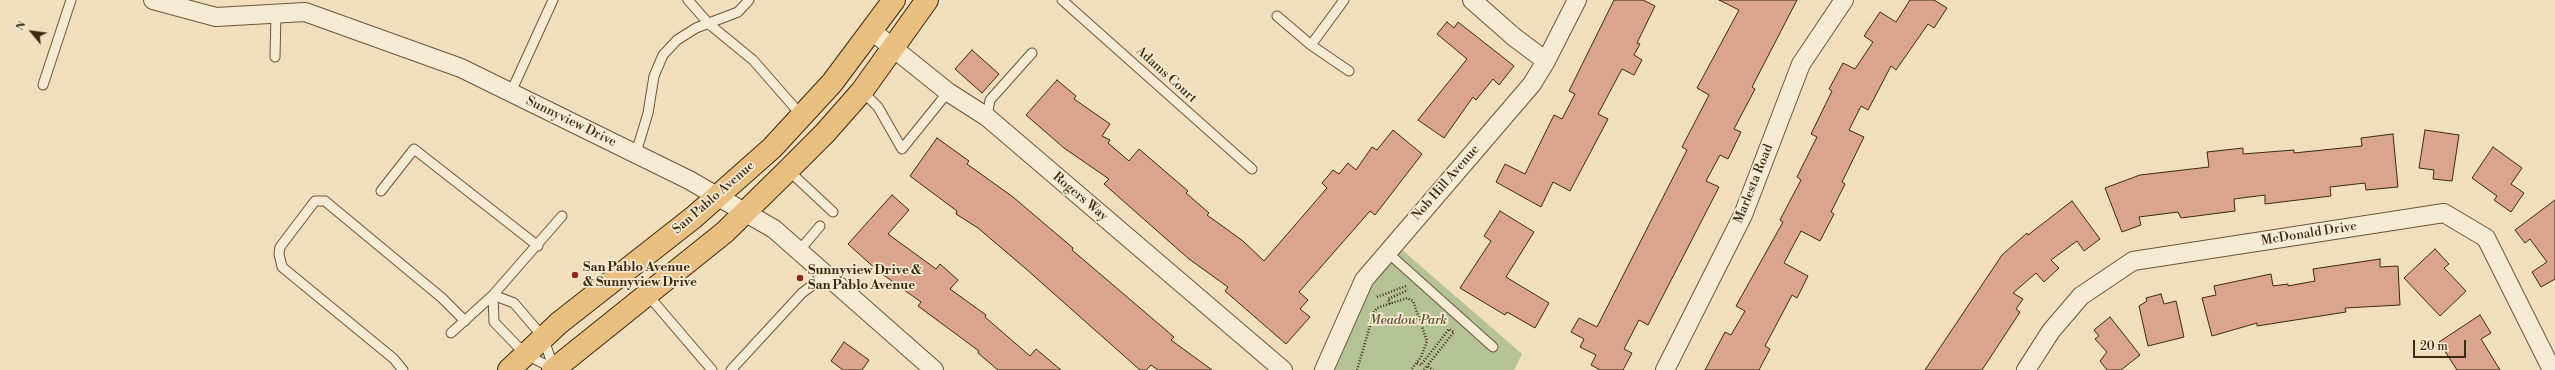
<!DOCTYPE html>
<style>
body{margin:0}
#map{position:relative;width:2555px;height:370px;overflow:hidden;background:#f0debc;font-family:"Libre Bodoni",serif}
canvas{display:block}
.north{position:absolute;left:12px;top:12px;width:40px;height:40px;-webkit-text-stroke:3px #f5ead3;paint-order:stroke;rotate:299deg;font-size:11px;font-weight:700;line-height:16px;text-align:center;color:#3c2a10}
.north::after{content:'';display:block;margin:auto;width:14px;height:18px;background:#3c2a10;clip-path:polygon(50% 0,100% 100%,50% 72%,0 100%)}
.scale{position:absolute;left:2413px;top:340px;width:53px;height:18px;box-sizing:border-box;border:2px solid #3c2a10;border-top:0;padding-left:5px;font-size:12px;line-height:14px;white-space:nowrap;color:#3c2a10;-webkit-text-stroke:3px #f5ead3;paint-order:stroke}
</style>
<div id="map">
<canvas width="2555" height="370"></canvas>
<div class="north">N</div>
<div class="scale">20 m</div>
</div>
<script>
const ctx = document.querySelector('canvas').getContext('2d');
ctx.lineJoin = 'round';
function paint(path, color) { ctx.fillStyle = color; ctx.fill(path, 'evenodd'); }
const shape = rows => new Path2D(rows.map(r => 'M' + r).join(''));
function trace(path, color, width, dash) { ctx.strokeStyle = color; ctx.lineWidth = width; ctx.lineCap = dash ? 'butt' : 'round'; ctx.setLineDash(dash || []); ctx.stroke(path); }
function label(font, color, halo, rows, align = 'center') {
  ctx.font = font + ' "Libre Bodoni",serif'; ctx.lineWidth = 3.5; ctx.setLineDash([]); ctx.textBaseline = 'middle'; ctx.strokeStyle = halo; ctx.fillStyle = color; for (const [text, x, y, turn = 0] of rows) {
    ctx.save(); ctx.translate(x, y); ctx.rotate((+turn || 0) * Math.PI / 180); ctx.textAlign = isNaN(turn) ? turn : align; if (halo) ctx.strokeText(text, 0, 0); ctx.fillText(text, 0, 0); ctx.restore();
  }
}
const green = shape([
 [1401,249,1522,354,1514,370,1334,370,1352,317,1364,297]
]);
const building = shape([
 [1614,0,1643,0,1655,6,1637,43,1640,44,1634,55,1642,60,1634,75,1622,69,1598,114,1608,119,1570,191,1553,182,1541,207,1496,182,1505,164,1525,174,1554,115,1562,119,1575,94,1569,91,1614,0],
 [1719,0,1797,0,1752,87,1755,89,1734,129,1741,132,1728,159,1720,155,1706,181,1719,187,1648,325,1639,320,1624,349,1632,353,1623,370,1600,370,1591,365,1596,355,1580,347,1584,339,1571,332,1579,318,1597,327,1687,150,1682,147,1709,95,1697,88,1739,10,1719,0],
 [1910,0,1934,0,1947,8,1934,28,1928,24,1896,70,1891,66,1868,110,1861,106,1849,130,1864,137,1842,182,1845,184,1831,212,1834,214,1820,241,1801,231,1784,263,1808,276,1797,298,1792,295,1765,346,1770,349,1759,370,1705,370,1725,332,1731,335,1745,311,1736,306,1783,222,1780,220,1801,180,1797,177,1817,137,1811,134,1832,91,1829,89,1843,63,1855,69,1873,42,1864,36,1880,12,1896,22,1910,0],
 [1447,22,1454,28,1458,22,1514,66,1499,85,1493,79,1476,100,1473,97,1444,138,1418,120,1467,59,1437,34,1447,22],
 [972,50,999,74,982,93,955,69,972,50],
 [1057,80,1076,96,1074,99,1110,124,1102,136,1110,140,1108,143,1129,161,1139,149,1188,191,1186,193,1209,213,1207,215,1243,241,1264,261,1327,188,1322,183,1333,170,1339,174,1348,163,1356,170,1372,147,1377,150,1393,130,1422,154,1375,215,1370,211,1299,292,1308,300,1300,309,1310,317,1286,344,1225,291,1228,287,1189,259,1104,184,1109,179,1064,148,1026,115,1057,80],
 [2425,130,2459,135,2452,181,2433,179,2434,170,2419,168,2425,130],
 [2393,134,2398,187,2366,190,2365,183,2330,187,2331,196,2265,204,2265,195,2234,199,2235,211,2181,218,2178,212,2139,217,2141,225,2122,232,2105,188,2140,175,2209,167,2207,152,2243,148,2243,154,2294,150,2294,153,2362,146,2361,138,2393,134],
 [937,138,969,161,967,164,1013,197,1073,248,1072,250,1174,337,1171,340,1212,370,1158,370,1151,365,1146,370,1140,370,1025,268,978,228,956,214,957,211,910,176,937,138],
 [2493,147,2522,168,2511,184,2524,193,2511,212,2494,200,2497,196,2472,178,2493,147],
 [892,195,909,210,888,234,936,269,940,264,958,280,950,289,986,315,985,317,1030,356,1036,349,1061,370,998,370,978,353,979,351,918,306,921,302,878,271,848,244,892,195],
 [2555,200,2555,279,2541,287,2532,272,2547,262,2530,239,2525,243,2515,230,2555,200],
 [2072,201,2100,239,2084,251,2077,241,2051,260,2059,268,2044,282,2036,273,2013,293,2023,299,2016,309,2020,312,1982,370,1925,370,2002,255,2027,233,2028,235,2072,201],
 [1500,211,1534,232,1506,277,1549,303,1535,328,1507,312,1505,315,1460,288,1491,241,1484,236,1500,211],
 [2435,249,2449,264,2444,268,2466,291,2440,316,2404,278,2435,249],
 [2380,259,2380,267,2398,266,2400,305,2345,308,2346,312,2257,326,2257,323,2212,336,2202,298,2216,295,2214,286,2271,274,2273,286,2288,284,2288,286,2315,281,2313,269,2380,259],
 [2161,294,2164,304,2176,301,2184,337,2148,346,2139,306,2147,301,2146,298,2161,294],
 [2480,315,2491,333,2481,339,2500,370,2457,370,2439,342,2480,315],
 [2110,317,2140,355,2121,370,2107,370,2100,361,2107,352,2095,339,2099,336,2094,330,2110,317],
 [844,342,869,360,862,370,843,370,831,361,844,342]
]);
const path = shape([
 [1377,297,1406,286],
 [1390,304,1388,299,1408,290],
 [1417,363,1421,365,1449,329,1454,332,1427,366],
 [1357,370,1374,312,1377,308,1407,298,1413,301,1427,341,1421,357,1411,370],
 [1424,370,1427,366,1433,370]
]);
const service = shape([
 [688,0,709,24,753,60,802,116],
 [1062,0,1252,169],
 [1277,16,1311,45,1344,0],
 [1311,45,1349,71],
 [275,57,276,14],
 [43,85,71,0],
 [862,91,878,107,902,149,948,92],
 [511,92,553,0],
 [987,117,990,100,1032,53],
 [636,153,648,113,654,76,663,55,677,40,696,28,738,12,749,0],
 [788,170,833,212],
 [381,191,414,149,538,246],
 [799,251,820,226],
 [1387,252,1493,347],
 [647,294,712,370],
 [493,295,494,322,525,354,554,369],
 [493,295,514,303,543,337,554,369],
 [451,333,493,295,562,216],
 [403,370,394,359,282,267,279,254,280,247,315,201,325,201,442,298,465,321],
 [731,370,802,293,826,275]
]);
const minor = shape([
 [153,0,216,17,305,12,461,68,689,180,774,229,934,370],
 [1472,0,1514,37,1546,61],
 [872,31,948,92,987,117,1283,370],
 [1324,370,1364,280,1532,84,1546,61,1577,0],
 [1665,370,1743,215,1801,64,1844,0],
 [2026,370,2051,331,2081,296,2133,261,2444,213,2486,238,2552,370]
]);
const primary = shape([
 [509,370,559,323,694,217,772,148,832,83,894,0],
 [553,370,725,232,788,170,825,133,862,91,927,0]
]);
const markers = [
 [575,275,4,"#8f2418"],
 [800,278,4,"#8f2418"]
];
const streetNames = [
 ["Adams Court",1166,75,42],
 ["Sunnyview Drive",571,122,26],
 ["Nob Hill Avenue",1446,183,-49],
 ["Marlesta Road",1754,184,-68],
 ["Rogers Way",1080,197,40],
 ["San Pablo Avenue",714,198,-41],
 ["McDonald Drive",2309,234,-9]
];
const poiNames = [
 ["San Pablo Avenue",583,268],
 ["& Sunnyview Drive",583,283],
 ["Sunnyview Drive &",808,271],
 ["San Pablo Avenue",808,286]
];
const parkNames = [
 ["Meadow Park",1408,321]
];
paint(green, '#b4c295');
paint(building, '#daa58c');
trace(building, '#3c2a10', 1);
trace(service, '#69573b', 11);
trace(minor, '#69573b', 20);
trace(primary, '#3c2a10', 24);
trace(path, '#3c2a10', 2.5, [1, 2]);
trace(service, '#f5ead3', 9);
trace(minor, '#f5ead3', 18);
trace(primary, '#e8bf7e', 22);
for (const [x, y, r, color] of markers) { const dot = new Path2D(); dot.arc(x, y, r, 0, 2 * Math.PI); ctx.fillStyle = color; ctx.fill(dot); trace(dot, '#f5ead3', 1.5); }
label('13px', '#3c2a10', '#f5ead3', streetNames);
label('bold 13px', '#3c2a10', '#f5ead3', poiNames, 'left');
label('italic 13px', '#5a5031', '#f5ead3', parkNames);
</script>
